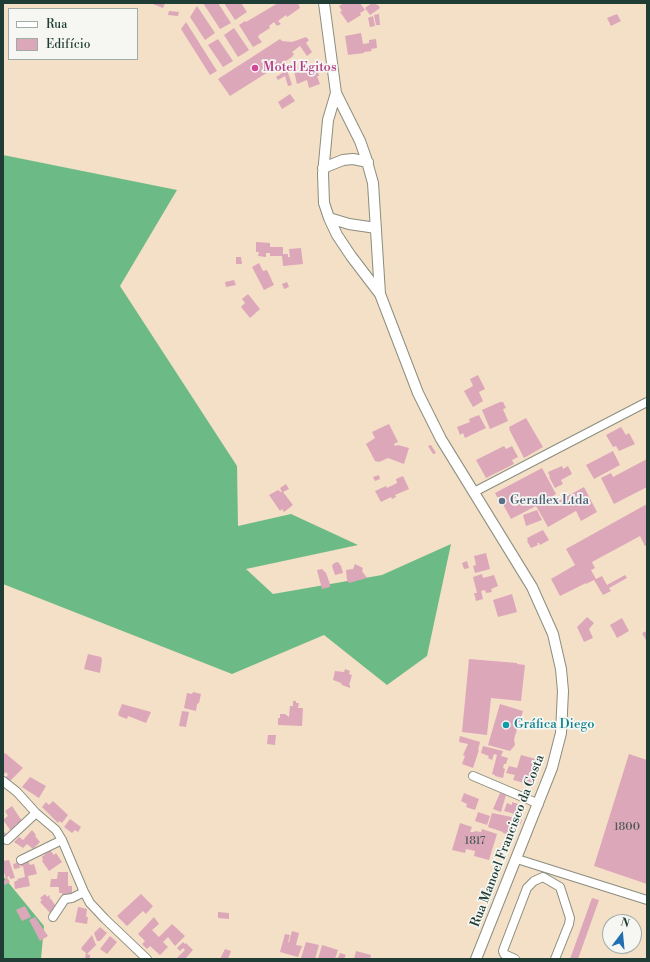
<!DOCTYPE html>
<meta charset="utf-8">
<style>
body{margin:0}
#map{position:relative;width:650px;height:962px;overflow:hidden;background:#f4dfc7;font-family:"Libre Bodoni",serif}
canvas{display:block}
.frame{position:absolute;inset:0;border:4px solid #1f3d34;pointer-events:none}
.legend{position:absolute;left:8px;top:8px;width:130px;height:52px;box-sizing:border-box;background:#f6f6f2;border:1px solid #a0aca6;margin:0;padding:5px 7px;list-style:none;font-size:12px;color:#1f3d34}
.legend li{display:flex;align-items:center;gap:8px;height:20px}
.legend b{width:20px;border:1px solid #a0aca6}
.north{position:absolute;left:602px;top:914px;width:40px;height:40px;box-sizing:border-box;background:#f6f6f2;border:1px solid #a0aca6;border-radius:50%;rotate:16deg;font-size:11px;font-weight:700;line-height:16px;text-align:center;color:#1f3d34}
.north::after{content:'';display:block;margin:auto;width:14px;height:18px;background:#1f6fb2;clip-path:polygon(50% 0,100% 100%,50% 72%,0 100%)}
</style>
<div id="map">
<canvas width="650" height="962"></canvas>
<div class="frame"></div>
<ul class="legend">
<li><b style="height:5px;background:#fff"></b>Rua</li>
<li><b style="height:11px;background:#dda7ba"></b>Edifício</li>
</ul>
<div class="north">N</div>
</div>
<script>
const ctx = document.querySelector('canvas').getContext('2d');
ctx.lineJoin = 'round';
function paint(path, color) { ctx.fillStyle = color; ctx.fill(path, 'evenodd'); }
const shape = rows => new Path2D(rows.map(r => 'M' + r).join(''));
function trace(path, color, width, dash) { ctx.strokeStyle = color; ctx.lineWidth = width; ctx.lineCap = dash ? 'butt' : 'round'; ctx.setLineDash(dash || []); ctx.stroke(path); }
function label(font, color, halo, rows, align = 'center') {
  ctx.font = font + ' "Libre Bodoni",serif'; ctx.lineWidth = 3.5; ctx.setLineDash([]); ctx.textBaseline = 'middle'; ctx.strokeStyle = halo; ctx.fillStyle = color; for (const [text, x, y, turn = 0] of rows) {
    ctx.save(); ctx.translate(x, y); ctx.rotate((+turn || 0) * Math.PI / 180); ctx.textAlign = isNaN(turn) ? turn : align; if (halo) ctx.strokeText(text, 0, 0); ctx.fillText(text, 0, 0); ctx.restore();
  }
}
const forest = shape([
 [3,155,177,190,120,286,237,466,238,526,291,514,358,545,246,569,273,594,382,575,451,544,427,656,387,685,324,635,232,674,3,584],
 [3,876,44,926,41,959,3,959]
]);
const building = shape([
 [150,3,165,3,163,8],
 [203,3,218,3,231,23,220,29],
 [224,3,241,3,247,12,235,20],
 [278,3,298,3,300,8,287,17,286,15,278,21,281,24,277,26,274,22,269,26,270,28,259,35,258,37,262,42,253,47,239,25,245,21,246,22],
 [344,3,360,3,365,10,360,13,361,15,348,23,340,12,342,11,339,6],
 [372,3,378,5,380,8,370,15,365,8],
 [197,6,215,33,205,40,190,17],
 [169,11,179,12,178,16,168,15],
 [379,14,380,25,376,25,374,15],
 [617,14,621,21,611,26,607,18],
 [373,16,375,26,370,27,368,18],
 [186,22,217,71,210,75,181,29],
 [234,28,249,50,238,57,224,35],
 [361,33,363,44,369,43,369,40,376,39,377,48,371,49,372,51,364,52,364,53,348,55,345,36],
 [306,37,309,40,306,43,312,52,307,56,300,46,292,52,294,54,292,57,230,96,218,79,280,39,282,41,292,42],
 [218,39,233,61,223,67,208,45],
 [309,66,310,70,317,67,319,76,317,76,320,84,309,88,307,80,297,84,294,71],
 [287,70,292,85,288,86,285,76,278,80,276,77],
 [290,94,295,101,282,109,278,102],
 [256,242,270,243,270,247,283,247,283,254,288,254,288,257,290,257,289,249,301,248,303,264,283,266,282,256,270,256,270,253,266,253,266,257,258,256,259,252,256,252],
 [236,257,241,257,242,264,236,264],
 [259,263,263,271,267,270,274,285,264,290,252,267],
 [234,280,236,285,226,287,225,282],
 [287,282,289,287,284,289,282,284],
 [248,294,260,309,250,318,241,307,245,303,242,299],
 [478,375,485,389,479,392,483,401,473,407,464,391,473,386,470,379],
 [500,402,503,402,506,408,503,409,508,421,490,429,482,410],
 [479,415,486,428,465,438,463,433,460,435,457,427,470,422,469,419],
 [526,418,543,447,524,458,509,429,510,429,509,427],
 [389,424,398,442,394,444,395,446,398,445,409,448,404,464,388,458,379,462,375,461,366,444,375,438,372,432],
 [621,427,626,435,629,433,635,444,619,451,616,446,613,447,606,435],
 [431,445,436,453,433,454,428,446],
 [504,446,506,449,512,446,518,457,512,460,514,464,486,478,476,460],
 [613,451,620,465,594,479,586,465],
 [647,459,647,487,614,504,601,478,611,473,613,477],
 [562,466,563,469,568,466,572,474,561,480,563,484,555,488,549,477,550,477,548,472],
 [542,468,556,494,550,498,553,504,584,487,597,512,581,521,576,511,548,527,536,506,511,519,499,497,497,497,495,493],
 [379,475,380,479,375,481,373,477],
 [403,476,409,489,395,495,396,497,392,499,391,497,381,502,375,491,386,486,387,488,397,483,396,479],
 [286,484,289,489,283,492,293,505,284,512,282,509,280,511,269,495,278,490,281,492,282,492,280,488],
 [647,504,647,545,645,546,640,536,592,562,595,568,591,570,596,579,602,576,607,585,625,575,627,578,609,588,611,591,603,595,594,580,586,584,586,583,560,596,551,579,575,565,566,549],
 [537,510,542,520,526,526,523,515],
 [543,530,549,540,540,545,539,543,537,543,538,545,531,548,527,541,528,540,527,538],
 [486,553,490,569,475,573,473,566,476,565,474,556],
 [467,561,469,568,464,569,462,563],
 [338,562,341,566,343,573,335,575,332,566,334,563],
 [355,564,363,568,362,571,367,578,349,583,347,580,346,570,353,569],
 [322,569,326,573,330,584,330,587,322,589,317,570],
 [482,574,483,578,494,575,498,586,491,589,492,592,486,593,485,590,481,591,483,599,476,601,474,593,477,593,473,577],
 [512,594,517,612,498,617,493,600],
 [587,617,594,623,589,629,593,638,584,642,577,627],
 [622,618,629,631,617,638,610,625],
 [647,631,647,642,642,633],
 [88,654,101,657,102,660,100,673,84,669],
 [469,659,517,663,517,664,525,665,521,701,491,698,487,735,462,732],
 [345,669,350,671,349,674,352,675,349,685,350,685,350,688,342,685,341,683,333,680,335,671,344,672],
 [193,692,201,694,199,703,197,704,196,711,184,708,187,693,192,694],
 [293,701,296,701,296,703,299,703,298,708,303,708,302,726,278,725,278,718,280,718,280,714,285,714,289,717,290,706,293,706],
 [122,704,151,712,146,723,128,716,127,719,119,716,119,715,118,714],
 [500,704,523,711,514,739,515,745,510,751,488,745],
 [182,711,189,712,186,727,179,726],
 [268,735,276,735,275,745,267,744],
 [460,736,480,742,478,750,479,750,473,768,462,764,465,756,463,755,468,744,459,742],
 [483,746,503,751,501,756,508,758,506,764,504,764,503,768,505,769,503,778,495,776,495,775,492,774,497,755,494,754,492,760,488,758,489,756,481,753],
 [5,753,23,768,9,782,5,778,8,775,6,772,3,775,3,755],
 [629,754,647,760,647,884,594,866],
 [521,755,539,760,532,785,513,780,515,775,506,773,509,766,517,768],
 [30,777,46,786,39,798,22,787],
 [464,793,479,799,475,810,466,807,467,804,461,801],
 [500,793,506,795,501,812,493,809],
 [53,801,68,815,62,823,59,821,58,823,42,807,46,802,49,805],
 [512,802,521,805,518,815,504,811,507,803,512,805],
 [12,806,22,821,15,825,18,829,5,838,3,834,5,832,6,834,11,831,3,820,8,816,5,811],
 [478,812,490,816,487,825,475,821],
 [492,813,507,816,522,820,520,825,510,822,507,834,503,833,503,832,488,827],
 [70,819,81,827,78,832,75,830,72,833,64,827],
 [460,823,472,827,470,832,474,832,475,831,481,832,482,829,497,834,489,860,474,856,475,851,466,849,465,853,452,850],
 [32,830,36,835,35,836,40,842,33,849,27,844,23,848,14,842,19,837,23,840],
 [50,850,54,855,56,853,62,862,49,871,42,861,43,860,42,857],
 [18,858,20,868,14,869,13,864,17,863,16,859],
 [27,859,30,865,34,864,37,874,28,876,30,886,15,889,14,882,18,880,17,879,25,877,23,866,21,867,19,862],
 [9,860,15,878,10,879,9,876,7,877,10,882,5,885,3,882,6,879,3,869,3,861],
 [58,872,68,872,68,886,72,886,72,896,62,895,62,893,59,893,59,887,50,887,51,879,57,879],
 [45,894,47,897,49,895,50,897,49,898,51,899,57,908,50,913,40,902,42,900,40,898],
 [141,894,153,906,146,914,143,911,127,926,117,916],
 [592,898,599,900,578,959,570,959],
 [25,906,31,917,22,921,16,910],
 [78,907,87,909,86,917,88,917,87,924,75,922],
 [218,912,229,913,229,919,218,918],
 [35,917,48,936,40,941,29,920],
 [154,917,159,924,152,930,159,937,172,924,185,936,175,946,168,937,163,942,168,947,160,955,150,946,147,949,142,944,145,941,138,934],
 [100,927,107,933,100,941,97,941,94,933],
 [292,931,299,933,296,945,302,946,298,957,280,952,285,934,290,935,288,942,289,942],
 [92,935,96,945,87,954,90,955,90,959,85,959,86,953,81,949,82,947],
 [110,936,117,942,107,954,100,949],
 [183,942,185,944,186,943,193,950,185,959,176,959,185,950,183,948,180,951,177,948],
 [306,942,319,945,315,959,301,958],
 [322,945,338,950,335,959,318,959],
 [225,949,231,951,228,959,220,959],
 [356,951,371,955,370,959,354,959],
 [340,953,346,955,344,959,336,959,337,957,338,958]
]);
const minor = shape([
 [474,492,647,402],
 [473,776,539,804],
 [3,781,17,792,36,813,56,830,62,840,84,892,90,903,105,919,147,959],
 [7,840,36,813],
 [517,859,647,900],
 [21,860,62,840],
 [53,917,65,899,72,898,84,892],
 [515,959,504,954,503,951,504,948,527,888,534,881,543,877,560,887,570,918,569,924,555,959]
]);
const major = shape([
 [324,3,336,93,360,141,366,158,373,183,380,294],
 [336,93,328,120,323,174,324,203,329,218,337,235,351,256,380,294,418,393,441,439,532,587,553,634,561,669,563,691,561,733,552,768,476,959],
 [323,168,343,160,353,159,368,162],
 [329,218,349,224,376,228]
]);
const markers = [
 [255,68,4,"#d1479c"],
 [502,501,4,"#5c6f8a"],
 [506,725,4,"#0f9aa8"]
];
const numberNames = [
 ["1800",627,827],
 ["1817",475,841]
];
const hotelNames = [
 ["Motel Egitos",263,68]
];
const serviceNames = [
 ["Geraflex Ltda",510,501]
];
const cultureNames = [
 ["Gráfica Diego",514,725]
];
const streetNames = [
 ["Rua Manoel Francisco da Costa",508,841,-69]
];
paint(forest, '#6cbb86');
paint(building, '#dda7ba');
trace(minor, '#8a8e7e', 10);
trace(major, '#8a8e7e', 12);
trace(minor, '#fff', 8);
trace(major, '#fff', 10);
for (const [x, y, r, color] of markers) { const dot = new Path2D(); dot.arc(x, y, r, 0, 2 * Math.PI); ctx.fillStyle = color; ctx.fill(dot); trace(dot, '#f6f6f2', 1.5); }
label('11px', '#4e5856', null, numberNames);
label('13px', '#b23c85', '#f6f6f2', hotelNames, 'left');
label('13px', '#4e5e75', '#f6f6f2', serviceNames, 'left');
label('13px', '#0d838f', '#f6f6f2', cultureNames, 'left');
label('13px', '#1f3d34', '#f6f6f2', streetNames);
</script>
